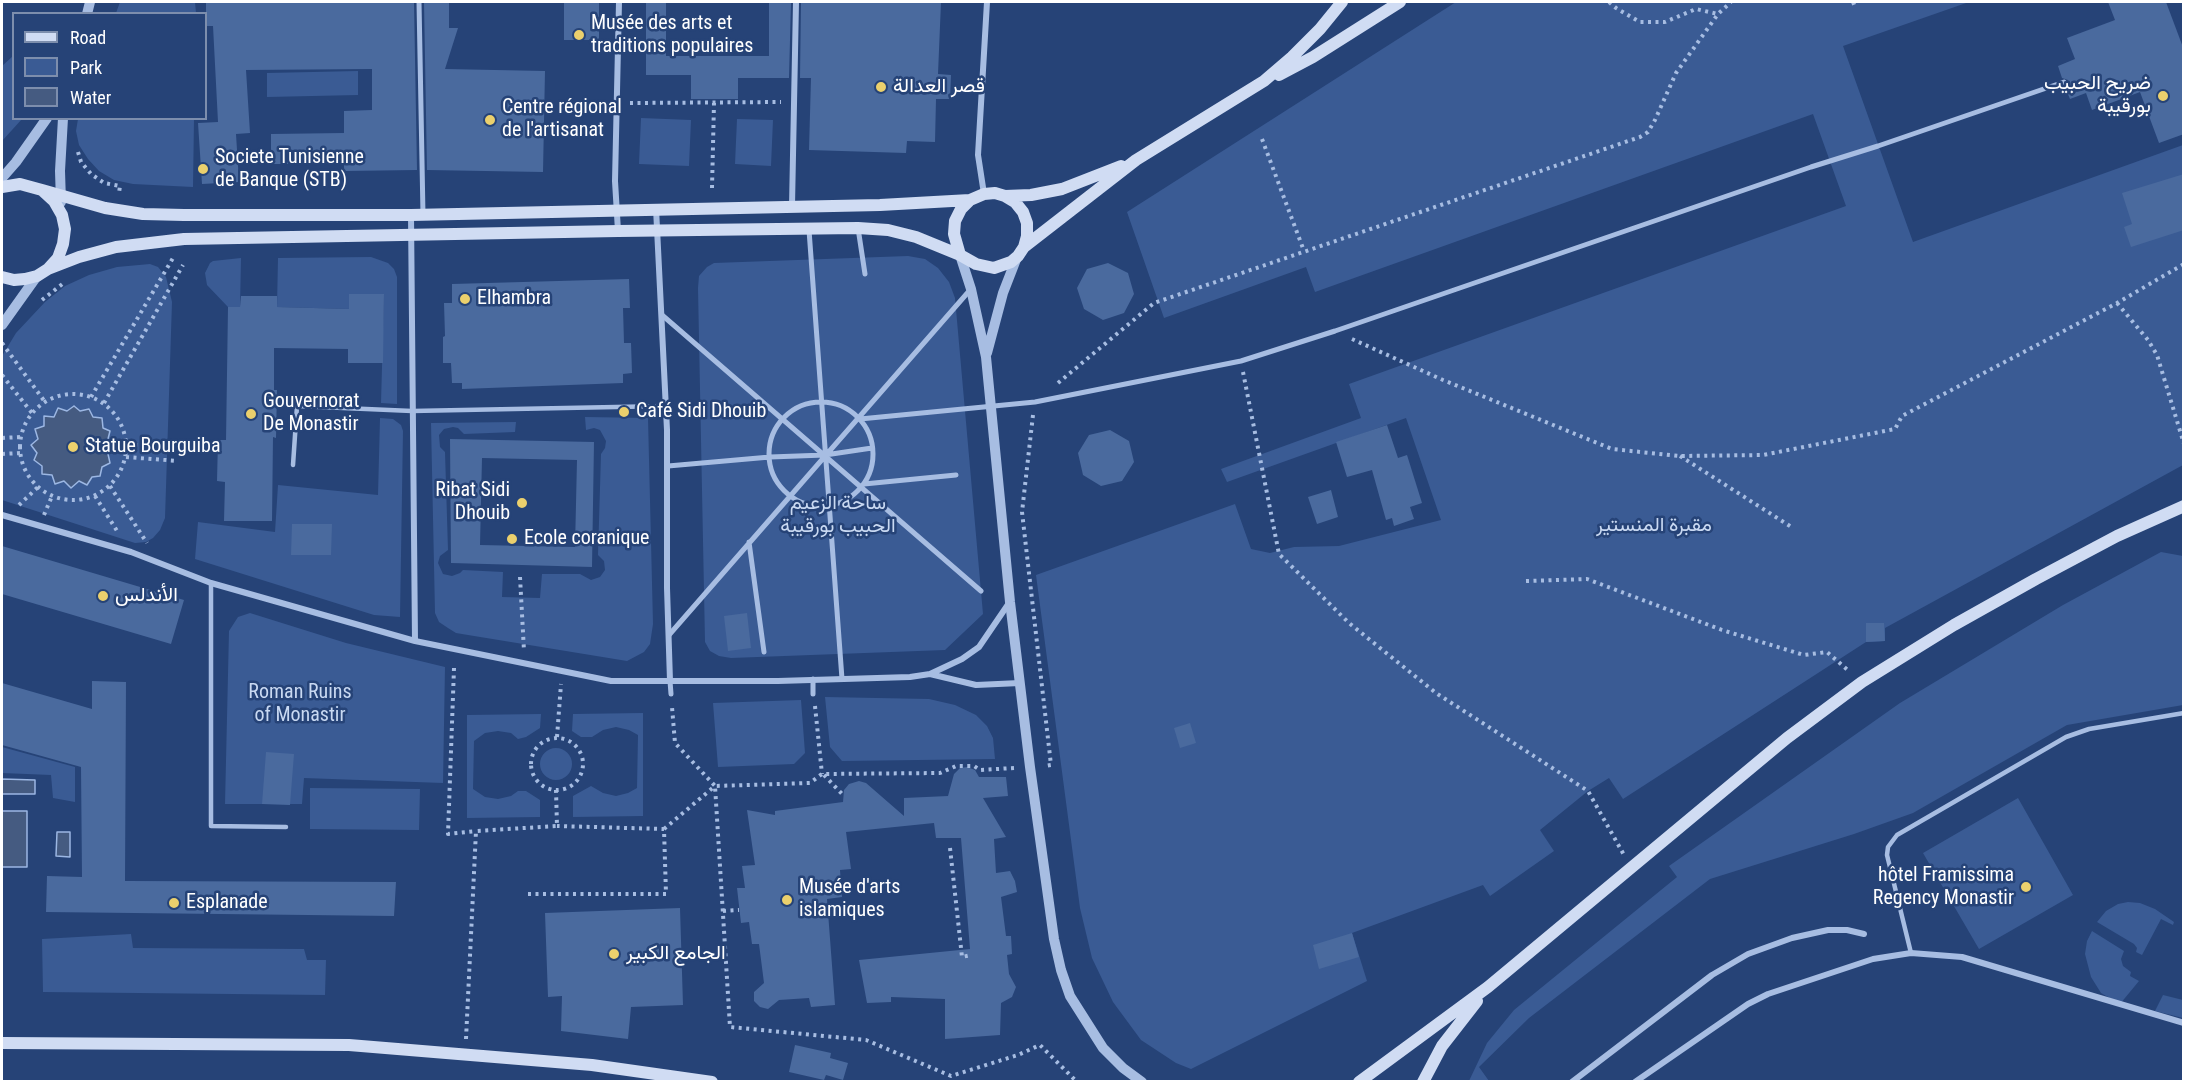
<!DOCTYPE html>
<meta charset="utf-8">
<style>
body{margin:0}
#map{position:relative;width:2185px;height:1083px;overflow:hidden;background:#264377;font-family:"Roboto Condensed",sans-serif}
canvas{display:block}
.frame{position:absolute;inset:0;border:3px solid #fff;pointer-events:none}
.legend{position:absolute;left:12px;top:12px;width:195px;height:108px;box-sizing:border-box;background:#264377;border:2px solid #7d8ead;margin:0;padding:8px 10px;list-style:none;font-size:18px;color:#fff}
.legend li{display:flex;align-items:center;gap:12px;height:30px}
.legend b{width:30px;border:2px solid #7d8ead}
</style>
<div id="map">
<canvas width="2185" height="1083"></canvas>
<div class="frame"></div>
<ul class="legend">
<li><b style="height:8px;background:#d0dcf3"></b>Road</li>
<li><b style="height:16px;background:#3a5b94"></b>Park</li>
<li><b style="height:16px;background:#455b81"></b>Water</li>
</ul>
</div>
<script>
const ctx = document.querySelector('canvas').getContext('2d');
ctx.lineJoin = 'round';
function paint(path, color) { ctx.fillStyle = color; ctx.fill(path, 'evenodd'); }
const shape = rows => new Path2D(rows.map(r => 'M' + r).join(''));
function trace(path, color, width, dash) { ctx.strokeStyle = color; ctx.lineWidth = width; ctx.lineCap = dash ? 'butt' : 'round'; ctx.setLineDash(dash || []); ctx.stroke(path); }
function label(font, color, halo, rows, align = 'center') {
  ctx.font = font + ' "Roboto Condensed",Vazirmatn,sans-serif'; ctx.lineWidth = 5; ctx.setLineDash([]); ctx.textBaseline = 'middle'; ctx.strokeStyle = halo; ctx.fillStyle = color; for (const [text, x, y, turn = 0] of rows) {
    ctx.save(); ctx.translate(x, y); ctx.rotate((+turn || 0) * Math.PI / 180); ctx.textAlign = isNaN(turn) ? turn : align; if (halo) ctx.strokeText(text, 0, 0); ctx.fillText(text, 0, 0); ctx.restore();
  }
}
const green = shape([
 [120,2,195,2,196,13,116,13],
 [1456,2,1969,2,1843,46,1913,242,2183,145,2183,465,1885,628,1885,641,1866,642,1623,799,1609,778,1588,791,1540,830,1554,851,1490,896,1483,885,1352,933,1367,981,1191,1069,1176,1063,1141,1040,1113,1002,1092,958,1080,908,1036,575,1235,504,1251,549,1270,553,1294,547,1339,546,1441,520,1406,418,1227,482,1221,469,1361,418,1349,384,1846,206,1813,114,1315,292,1306,267,1164,318,1127,212],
 [13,56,14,118,22,119,2,141,2,66],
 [358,71,358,95,267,97,267,73],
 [641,118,691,120,689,166,639,164],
 [78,119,194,119,193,187,133,184,114,180,99,171,88,159,79,145,76,131],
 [737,119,773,120,771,166,735,164],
 [908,256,925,259,938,268,949,282,955,298,983,614,945,650,731,658,719,656,710,651,705,642,698,288,699,276,707,267,714,263],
 [371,257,388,263,394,269,397,277,397,404,381,403,384,294,350,294,349,309,277,307,278,258],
 [241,258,240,307,228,307,207,285,205,273,210,263,213,261],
 [150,264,158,267,166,277,172,302,165,518,160,530,153,538,146,542,135,543,2,500,2,356,16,333,45,302,65,286,89,275,117,267],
 [585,417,648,418,653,624,650,644,644,652,627,661,468,635,456,633,448,628,439,622,435,613,431,423,516,422,515,432,464,434,458,428,453,427,444,429,439,435,440,447,445,452,448,550,440,556,438,563,443,574,452,576,460,573,463,570,503,572,502,597,540,598,542,574,580,574,591,580,600,577,605,570,604,561,598,555,601,454,605,448,606,441,600,430,594,428,586,430],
 [380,418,393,419,401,425,403,431,400,617,374,615,195,559,198,522,275,532,278,485,378,495],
 [2161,552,2183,556,2183,705,2067,725,1913,813,1854,834,1710,879,1529,1018,1479,1067,1489,1081,1469,1081,1487,1043,1514,1010,1677,877,1669,866,1900,703,2063,605],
 [250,613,346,643,445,667,443,783,304,778,302,804,225,804,229,631,238,617],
 [825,697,929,699,955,705,976,715,987,726,993,738,995,759,842,761,830,747],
 [801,700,805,753,794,764,718,767,713,703],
 [643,713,643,816,573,817,573,796,591,786,603,793,616,796,628,793,637,788,638,735,629,730,616,727,603,730,592,737,581,737,572,731,573,714],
 [541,714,540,728,526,737,518,739,511,733,498,731,485,733,474,741,473,789,485,797,498,799,511,796,518,791,526,791,540,800,540,817,467,818,467,715],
 [2,747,75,767,75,802,53,798,51,775,2,773],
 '540 764a16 16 0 1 1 32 0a16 16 0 1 1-32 0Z',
 [310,788,420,789,419,830,310,829],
 [2018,798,2073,895,1979,949,1923,853],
 [2128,902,2140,903,2155,909,2174,922,2173,925,2161,919,2142,955,2136,952,2137,948,2134,944,2097,922,2106,911,2118,904],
 [2092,931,2124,951,2121,959,2123,966,2131,972,2130,976,2139,981,2120,1004,2101,993,2091,977,2085,954,2087,941],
 [131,934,133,948,304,949,307,960,326,960,325,995,43,992,42,939],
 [2163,995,2183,1000,2183,1018,2155,1011]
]);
const water = shape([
 [74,406,80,411,89,409,93,417,102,418,103,428,110,431,108,439,113,448,108,454,110,463,102,467,100,476,92,477,87,485,79,481,71,488,64,481,55,484,52,475,42,474,42,466,34,460,37,453,31,445,38,439,35,429,44,426,44,416,54,417,58,408,67,411,74,406],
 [2,779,35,780,35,794,2,794,2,779],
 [2,811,27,811,27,867,2,867,2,811],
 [57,832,70,832,70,857,56,856,57,832]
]);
const building = shape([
 [206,2,414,2,417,170,344,171,344,164,271,164,271,134,344,133,344,111,372,110,372,69,246,70,250,133,236,134,239,182,202,184,198,123,218,122,213,26,206,26],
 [424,2,449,2,449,28,458,28,445,69,545,71,543,172,427,170],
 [564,2,599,2,599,40,564,40],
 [646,2,666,2,666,56,769,56,769,2,791,2,789,78,738,78,738,99,691,99,691,75,646,75],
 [801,2,941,2,938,74,951,75,950,99,936,99,935,142,907,141,906,153,809,150,811,78,800,78],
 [2108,2,2166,2,2184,50,2184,134,2159,143,2140,92,2092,110,2086,93,2070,99,2065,87,2069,83,2068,80,2062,78,2058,66,2075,59,2067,38,2115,20],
 [2184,174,2184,230,2131,247,2124,227,2132,224,2122,193],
 [1108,263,1128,273,1134,294,1124,313,1103,320,1084,309,1077,288,1087,269],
 [629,279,630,308,623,308,624,343,631,343,632,373,623,374,623,383,462,389,462,383,452,383,451,363,443,363,443,337,445,336,444,303,452,303,452,284],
 [349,294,384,294,383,363,348,363,348,349,274,348,274,390,277,390,276,438,273,437,272,521,224,521,225,482,217,481,218,440,226,440,228,307,240,307,241,296,277,296,277,307,349,309],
 [1387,425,1398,458,1407,455,1422,503,1410,507,1414,519,1394,526,1392,518,1386,520,1372,470,1347,477,1336,442],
 [1110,430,1129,441,1134,462,1122,481,1101,486,1083,475,1078,453,1089,435],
 [450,439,594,442,592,567,451,563],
 [482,458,577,460,575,547,480,545],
 [1331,490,1338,517,1317,524,1308,497],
 [292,524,332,524,331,555,291,555],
 [2,546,184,600,171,644,2,594],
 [747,613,751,648,728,651,724,616],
 [1866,623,1884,623,1885,641,1866,642],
 [92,681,126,682,125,881,396,882,394,916,46,912,47,876,82,877,81,767,2,745,2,683,92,709],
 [1190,723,1196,743,1180,748,1174,728],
 [266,752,294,754,290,805,262,804],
 [967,767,975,770,979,777,1006,777,1008,796,983,798,1006,837,994,839,996,873,1010,871,1015,881,1017,892,1001,897,1006,936,1011,936,1012,954,1007,955,1009,974,1016,987,1012,997,1001,1003,1000,1035,945,1039,945,999,891,997,891,1002,867,1003,859,960,970,949,961,838,936,838,934,823,846,832,851,869,840,870,842,897,827,899,835,1005,811,1007,809,998,779,1000,768,1009,760,1007,754,1001,754,992,764,983,759,944,752,944,749,922,741,923,737,888,745,888,742,866,755,865,747,810,775,815,775,811,843,802,844,790,849,784,859,781,866,783,904,816,904,798,948,796,954,774,960,768],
 [680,908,683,1005,631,1007,628,1039,561,1031,562,996,548,997,545,913],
 [1352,933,1359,957,1319,969,1313,945],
 [795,1045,831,1053,830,1058,848,1063,843,1080,826,1075,824,1080,789,1072]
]);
const path = shape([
 [1609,2,1616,8,1640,22,1665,22,1696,9,1718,14],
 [1853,2,1855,7],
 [630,103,781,102],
 [1262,139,1304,251],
 [78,152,81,162,91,174,104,183,120,186,119,193],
 [712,188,714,103],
 [42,300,65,282],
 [2117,303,2148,340,2157,355,2184,444],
 [1352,339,1443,380,1612,449,1679,456,1763,455,1895,429,1902,416,2117,303,2184,264],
 [2,343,45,402],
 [1243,372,1279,554,1349,623,1436,693,1588,791,1624,855],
 [2,375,32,413],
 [1058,383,1154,303,1640,137,1648,132,1655,120,1676,73,1718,14,1731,2],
 '20 447a53 53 0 1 1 106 0a53 53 0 1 1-106 0Z',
 [91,397,173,258],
 [104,403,183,265],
 [1033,415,1022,512,1051,765,1045,766],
 [2,438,21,437],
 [127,445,179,446],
 [2,454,20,453],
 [1680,456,1793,528],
 [126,457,178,461],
 [110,486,147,543],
 [95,496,119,534],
 [19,505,38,487],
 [44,515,52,496],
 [520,577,524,651],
 [1526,581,1587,579,1722,630,1804,655,1827,652,1850,672],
 [454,668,448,834,476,831],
 [815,706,822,774],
 [557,737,561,684],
 '531 764a26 26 0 1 1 52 0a26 26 0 1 1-52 0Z',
 [1014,768,980,770,974,766,956,766,940,773,822,774,810,783,715,786,730,1027,866,1040,951,1076,1018,1055,1040,1045,1077,1082],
 [824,775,844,796],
 [664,829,715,786,675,743,672,707],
 [950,848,962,957,971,955],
 [528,894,666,894,664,829,557,826],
 [723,911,739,910],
 [466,1039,476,831,557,826,556,790]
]);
const service = shape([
 [293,465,297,406,412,411,667,406],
 [211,583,211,826,286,827],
 [1911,953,1887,855,1888,847,1897,835,2066,737,2089,729,2184,713]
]);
const pedestrian = shape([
 [419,2,423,215],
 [858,228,865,274],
 [809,230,842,679],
 [662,315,981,591],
 '769 454a52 52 0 1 1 104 0a52 52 0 1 1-104 0Z',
 [860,419,1035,402,1241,361,1335,331,1811,167,1878,146,2064,82],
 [668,466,770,457,825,455,872,448],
 [864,484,956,475],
 [749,542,764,652],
 [669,635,970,290],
 [813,679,813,694],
 [670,681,671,694]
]);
const minor = shape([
 [984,194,978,155,987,2],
 [792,206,796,2],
 [656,208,667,430,667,588,670,681],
 [411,215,415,641],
 [618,231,615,181,619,2],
 [2,515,131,552,211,583,415,641,611,681,778,681,910,677,930,674,962,659,979,647,1009,603],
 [930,674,976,685,1020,683],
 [1572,1082,1712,975,1748,954,1792,938,1828,930,1847,930,1864,934],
 [1635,1082,1748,1004,1768,994,1873,959,1911,953,1962,957,2184,1023]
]);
const tertiary = shape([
 [87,14,90,2],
 [2,178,16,162,47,118],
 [61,202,60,171,63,118],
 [960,255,971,289,986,357,1010,602,1030,767,1054,939,1061,970,1070,996,1103,1048,1123,1068,1142,1082],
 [2,325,37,276],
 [987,353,1003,293,1017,257]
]);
const secondary = shape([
 [1279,75,1313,57,1400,2],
 [2,187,20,184,42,190,54,201,62,215,65,229,63,244,58,258,48,269,37,276,25,279,14,280,2,277],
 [42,190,105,208,143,214,184,215,411,215,880,205,970,200],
 [995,193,1005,196,1015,202,1023,212,1027,223,1027,236,1024,247,1018,256,1011,262,994,268,976,264,960,255,954,234,955,221,961,209,970,200,984,194,995,193],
 [1005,196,1031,195,1062,189,1121,166],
 [1024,247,1136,160,1264,81,1292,57,1320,29,1342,2],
 [48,269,79,257,116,247,184,239,618,231,858,228,888,230,916,237,960,255],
 [2,1043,349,1045,592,1065,712,1082],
 [1359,1082,1488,987,1787,738,1862,682,1954,625,2036,579,2117,536,2184,506],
 [1423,1082,1442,1046,1477,1001]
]);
const markers = [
 [579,35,6,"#ebd06d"],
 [881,87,6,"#ebd06d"],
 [2163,96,6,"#ebd06d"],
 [490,120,6,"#ebd06d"],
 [203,169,6,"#ebd06d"],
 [465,299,6,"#ebd06d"],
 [624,412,6,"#ebd06d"],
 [251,414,6,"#ebd06d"],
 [73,447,6,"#ebd06d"],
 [522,503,6,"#ebd06d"],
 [512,539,6,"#ebd06d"],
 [103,596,6,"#ebd06d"],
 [2026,887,6,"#ebd06d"],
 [787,900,6,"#ebd06d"],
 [174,903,6,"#ebd06d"],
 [614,954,6,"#ebd06d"]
];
const poiNames = [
 ["Musée des arts et",591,24],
 ["traditions populaires",591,47],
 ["ضريح الحبيب",2151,84,"right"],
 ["بورقيبة",2151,107,"right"],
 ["قصر العدالة",893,87],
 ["Centre régional",502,108],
 ["de l'artisanat",502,131],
 ["Societe Tunisienne",215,158],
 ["de Banque (STB)",215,181],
 ["Elhambra",477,299],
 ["Gouvernorat",263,402],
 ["De Monastir",263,425],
 ["Café Sidi Dhouib",636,412],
 ["Statue Bourguiba",85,447],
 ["Ribat Sidi",510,491,"right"],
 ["Dhouib",510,514,"right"],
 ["Ecole coranique",524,539],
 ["الأندلس",115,596],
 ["hôtel Framissima",2014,876,"right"],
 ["Regency Monastir",2014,899,"right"],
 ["Musée d'arts",799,888],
 ["islamiques",799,911],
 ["Esplanade",186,903],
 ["الجامع الكبير",626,954]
];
const parkNames = [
 ["ساحة الزعيم",838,504],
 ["الحبيب بورقيبة",838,527],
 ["مقبرة المنستير",1654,526],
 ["Roman Ruins",300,693],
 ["of Monastir",300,716]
];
paint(green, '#3a5b94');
paint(water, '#455b81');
trace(water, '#9cb7e3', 1.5);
paint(building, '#4a6a9e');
trace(path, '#a7bde2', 4, [3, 4.5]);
trace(service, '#a7bde2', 4.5);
trace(pedestrian, '#a7bde2', 5);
trace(minor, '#a7bde2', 6);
trace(tertiary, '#a7bde2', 10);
trace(secondary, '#d0dcf3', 12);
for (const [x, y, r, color] of markers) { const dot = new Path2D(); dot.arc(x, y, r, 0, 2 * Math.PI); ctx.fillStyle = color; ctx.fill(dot); trace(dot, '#264377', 2); }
label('20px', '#fff', '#264377', poiNames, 'left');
label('20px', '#c9d9f2', '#264377', parkNames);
</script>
